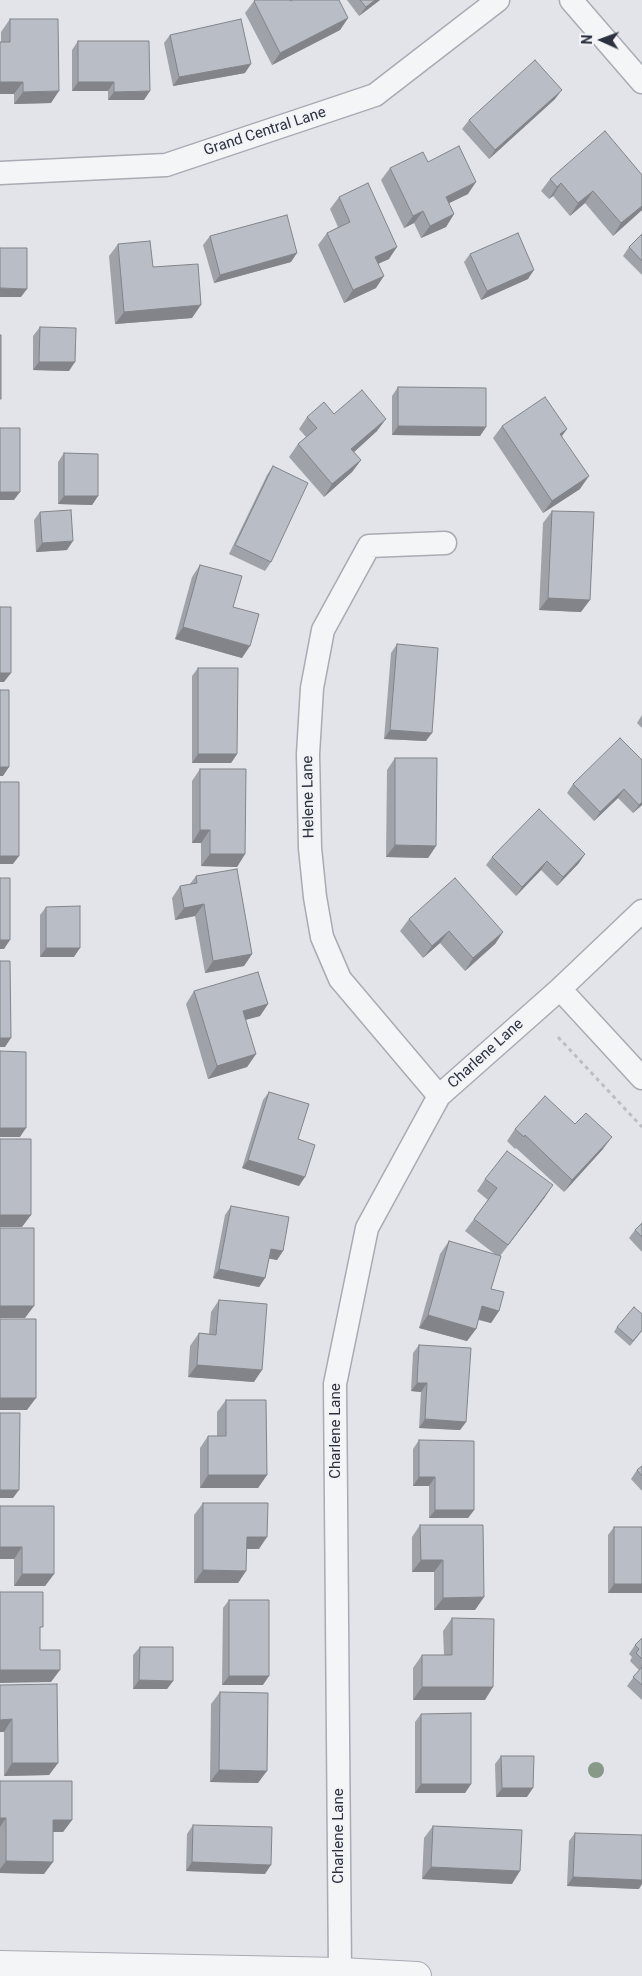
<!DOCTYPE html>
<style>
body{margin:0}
#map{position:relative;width:642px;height:1976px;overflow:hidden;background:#e2e4e9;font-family:Roboto,sans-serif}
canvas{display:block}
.north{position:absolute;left:577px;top:15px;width:50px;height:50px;-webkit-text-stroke:4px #f1f3f6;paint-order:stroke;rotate:272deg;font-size:14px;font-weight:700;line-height:20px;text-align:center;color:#2c313f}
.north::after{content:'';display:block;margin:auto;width:18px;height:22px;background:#2c313f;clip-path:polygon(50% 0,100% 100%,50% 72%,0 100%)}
</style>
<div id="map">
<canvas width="642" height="1976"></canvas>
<div class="north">N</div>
</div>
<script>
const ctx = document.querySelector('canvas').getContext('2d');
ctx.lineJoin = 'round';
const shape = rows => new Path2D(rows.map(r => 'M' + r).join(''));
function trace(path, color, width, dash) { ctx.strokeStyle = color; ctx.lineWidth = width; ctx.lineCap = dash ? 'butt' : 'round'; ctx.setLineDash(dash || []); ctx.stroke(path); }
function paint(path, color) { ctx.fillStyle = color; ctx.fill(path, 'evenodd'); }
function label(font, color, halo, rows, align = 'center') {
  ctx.font = font + ' Roboto,sans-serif'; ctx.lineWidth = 4; ctx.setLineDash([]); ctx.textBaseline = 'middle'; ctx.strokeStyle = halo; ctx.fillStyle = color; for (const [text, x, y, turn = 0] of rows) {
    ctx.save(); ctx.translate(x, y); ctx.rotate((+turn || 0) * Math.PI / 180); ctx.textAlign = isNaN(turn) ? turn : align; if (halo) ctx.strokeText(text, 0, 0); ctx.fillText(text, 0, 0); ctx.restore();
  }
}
const path = shape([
 [558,1037,642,1127]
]);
const minor = shape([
 [571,0,642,82],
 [0,173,166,165,375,95,498,0],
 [560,989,642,1078],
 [439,1096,340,979,322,937,315,897,310,848,308,754,312,688,323,630,369,546,445,543],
 [340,1972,335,1384,367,1228,439,1096,560,989,642,911]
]);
const tertiary = shape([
 [0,1965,340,1972,417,1976]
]);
const trees = [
 [596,1770]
];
const wall = shape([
 [347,0,380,0,359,16],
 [254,1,291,1,348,18,340,30,272,65,245,13],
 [10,19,51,103,14,104,14,94,1,42,1,32],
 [170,35,245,73,173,86,164,43],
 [78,41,144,100,108,100,108,91,72,91,72,50],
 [555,99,489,159,462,129,469,120],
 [428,162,468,194,449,203,454,214,446,227,421,238,414,223,404,228,381,180,390,168],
 [642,175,642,210,613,236,585,203,570,216,553,196,549,199,541,191,550,179],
 [339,197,389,259,378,263,376,288,344,303,318,245,327,233,338,227,330,209],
 [642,234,642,275,623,256,629,247],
 [210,236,291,262,214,283,203,245],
 [118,244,153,267,192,318,115,324,109,256],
 [470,254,528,279,481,300,464,262],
 [40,327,69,371,33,370,33,336],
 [398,387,486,427,480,436,392,435,392,396],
 [334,414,377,431,354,452,361,460,352,472,324,497,289,457,298,444,306,437,299,429,307,417],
 [502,426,567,429,562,436,580,489,543,513,493,438],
 [64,453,98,496,92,505,58,504,58,462],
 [273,466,271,562,265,571,229,554,267,475],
 [552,511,581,612,539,610,543,523],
 [40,512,67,550,36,552,34,520],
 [200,565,233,607,242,658,175,639,192,577],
 [397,644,426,741,384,739,391,653],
 [198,668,237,754,231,763,192,763,192,676],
 [642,715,642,728,637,723],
 [395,758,436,846,428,858,386,857,387,770],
 [642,760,642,805,633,813,618,798,594,821,567,793,573,784],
 [200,769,245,854,237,867,201,866,201,843,192,843,192,781],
 [492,857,579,863,557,886,541,870,516,896,486,865],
 [196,876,252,954,244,966,205,973,195,916,175,920,172,898,180,886,190,884],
 [46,907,74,957,40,957,40,915],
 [409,919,503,932,495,944,465,971,440,943,423,958,400,931],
 [194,991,268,1004,260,1016,245,1020,256,1054,247,1067,208,1079,186,1004],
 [269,1092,298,1139,299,1186,242,1168,263,1100],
 [515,1129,603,1149,564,1192,516,1148,515,1149,507,1141],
 [485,1179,545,1197,500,1256,491,1289,499,1311,491,1323,478,1320,476,1329,467,1341,419,1328,440,1254,449,1241,496,1255,465,1231,488,1200,477,1191],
 [231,1206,283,1251,277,1260,269,1258,265,1278,259,1287,213,1278,225,1215],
 [642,1223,642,1252,629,1238,635,1230],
 [219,1300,254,1382,188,1377,190,1346,199,1333,209,1334,211,1312],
 [642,1314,642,1331,630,1346,614,1332,617,1327],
 [419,1345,466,1422,460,1430,419,1428,421,1392,411,1391,413,1353],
 [226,1400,267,1475,258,1488,200,1488,200,1448,208,1436,217,1436,217,1412],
 [419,1440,474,1510,468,1518,429,1518,429,1486,413,1486,413,1449],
 [642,1466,642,1491,631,1479,637,1470],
 [203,1503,259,1549,246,1549,246,1571,238,1583,194,1583,194,1515],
 [0,1506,54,1574,45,1586,14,1586,14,1559,0,1559],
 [420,1525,484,1597,475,1610,434,1610,434,1572,412,1572,412,1537],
 [614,1527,642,1527,642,1593,608,1593,608,1535],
 [229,1600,263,1685,222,1685,223,1608],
 [452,1618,485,1700,413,1700,413,1668,422,1655,444,1655,443,1631],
 [642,1638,642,1700,627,1686,639,1670,630,1661,632,1657,629,1654,635,1645],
 [140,1647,173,1681,167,1689,133,1689,133,1655],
 [0,1685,58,1763,49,1775,4,1776,4,1732,0,1732],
 [220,1692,258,1783,210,1782,211,1704],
 [421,1714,471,1784,465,1793,415,1793,415,1722],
 [501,1756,527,1797,496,1797,495,1764],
 [0,1781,72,1820,63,1832,53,1832,44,1874,0,1873],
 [193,1825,265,1874,186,1871,187,1834],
 [433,1826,512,1884,422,1879,424,1838],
 [575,1833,639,1889,567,1886,569,1841]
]);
const shadedWall = shape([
 [375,0,380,0,359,16,366,7],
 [348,18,340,30,272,65,280,53],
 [251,64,245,73,173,86,179,77],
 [0,82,23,82,14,94,0,94],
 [78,82,114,82,108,91,72,91],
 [562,90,555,99,489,159,495,150],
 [59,91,51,103,14,104,23,92],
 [150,91,144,100,108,100,114,92],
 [476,182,468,194,437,209,446,197],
 [561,183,553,196,549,199,557,187],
 [593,191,585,203,570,216,578,203],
 [642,206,642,210,613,236,621,223],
 [423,211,414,223,404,228,413,216],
 [454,214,446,227,421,238,430,226],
 [397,247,389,259,367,269,375,257],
 [297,253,291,262,214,283,220,275],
 [534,270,528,279,481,300,487,291],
 [384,276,376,288,344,303,353,290],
 [0,288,27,289,21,297,0,297],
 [201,305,192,318,115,324,124,312],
 [39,362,75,362,69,371,33,370],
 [386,419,377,431,343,462,351,449],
 [398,426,486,427,480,436,392,435],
 [567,429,558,441,560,434],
 [361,460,352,472,324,497,332,484],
 [589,476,580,489,543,513,552,501],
 [0,492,20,492,14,500,0,500],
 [64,496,98,496,92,505,58,504],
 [73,541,67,550,36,552,42,543],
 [548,598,590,600,581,612,539,610],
 [183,627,250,646,242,658,175,639],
 [0,673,11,673,4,682,0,682],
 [390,730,432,733,426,741,384,739],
 [198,754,237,754,231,763,192,763],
 [0,767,9,767,3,776,0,776],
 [624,789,618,798,594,821,600,812],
 [642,802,642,805,633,813,639,805],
 [200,830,210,830,201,843,192,843],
 [395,845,436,846,428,858,386,857],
 [210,854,245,854,237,867,201,866],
 [585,854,579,863,557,886,563,877],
 [0,856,19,856,13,864,0,864],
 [547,861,541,870,516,896,522,887],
 [204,904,195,916,175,920,184,908],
 [449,931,440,943,423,958,432,946],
 [503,932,495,944,465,971,473,958],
 [0,940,10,940,4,949,0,949],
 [46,948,80,948,74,957,40,957],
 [252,954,244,966,205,973,213,961],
 [268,1004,260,1016,234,1023,243,1011],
 [0,1038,11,1038,5,1047,0,1047],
 [256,1054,247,1067,208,1079,217,1066],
 [0,1128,26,1128,20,1137,0,1137],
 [612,1137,603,1149,564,1192,572,1180],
 [248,1160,305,1177,299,1186,242,1168],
 [553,1185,545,1197,499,1257],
 [0,1215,31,1215,22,1227,0,1227],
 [271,1249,283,1251,277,1260,265,1258],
 [219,1269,265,1278,259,1287,213,1278],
 [0,1306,34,1306,25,1318,0,1318],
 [482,1306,499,1311,491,1323,474,1318],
 [428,1315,476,1329,467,1341,419,1328],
 [197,1365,262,1370,254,1382,188,1377],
 [417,1383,427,1383,421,1392,411,1391],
 [0,1398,36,1398,27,1410,0,1410],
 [425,1419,466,1422,460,1430,419,1428],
 [208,1475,267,1475,258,1488,200,1488],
 [419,1477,435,1477,429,1486,413,1486],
 [0,1490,19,1490,13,1498,0,1498],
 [435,1510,474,1510,468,1518,429,1518],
 [247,1537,267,1537,259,1549,238,1549],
 [0,1547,22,1547,14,1559,0,1559],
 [421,1560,443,1560,434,1572,412,1572],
 [203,1570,246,1571,238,1583,194,1583],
 [22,1574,54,1574,45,1586,14,1586],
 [614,1584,642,1584,642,1593,608,1593],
 [484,1597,475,1610,434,1610,443,1598],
 [0,1670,60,1670,51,1682,0,1683],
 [229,1676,269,1676,263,1685,222,1685],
 [139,1680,173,1681,167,1689,133,1689],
 [422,1687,493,1687,485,1700,413,1700],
 [12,1719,4,1732,0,1732,0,1720],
 [12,1763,58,1763,49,1775,4,1776],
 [219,1770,267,1771,258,1783,210,1782],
 [421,1784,471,1784,465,1793,415,1793],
 [502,1788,533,1788,527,1797,496,1797],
 [0,1818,6,1818,0,1827],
 [53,1820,72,1820,63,1832,45,1832],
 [6,1861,53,1862,44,1874,0,1873,0,1869],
 [192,1862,271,1865,265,1874,186,1871],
 [431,1867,520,1871,512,1884,422,1879],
 [573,1877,642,1880,642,1884,639,1889,567,1886]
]);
const building = shape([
 [255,0,290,0,291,1,293,0,339,0,348,18,280,53,254,1,255,0],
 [360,0,375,0,366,7,360,0],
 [10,19,58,19,59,91,23,92,23,82,0,82,0,42,10,42,10,19],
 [241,19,251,64,179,77,170,35,241,19],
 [78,41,149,41,150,91,114,92,114,82,78,82,78,41],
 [535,60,562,90,495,150,469,120,535,60],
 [605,131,642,175,642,206,621,223,593,191,578,203,561,183,557,187,550,179,605,131],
 [459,146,476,182,446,197,454,214,430,226,423,211,413,216,390,168,423,152,428,162,459,146],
 [368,183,397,247,375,257,384,276,353,290,327,233,350,222,339,197,368,183],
 [287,215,297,253,220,275,210,236,287,215],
 [518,233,534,270,487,291,470,254,518,233],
 [642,234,642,261,629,247,642,234],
 [150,241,153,267,198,264,201,305,124,312,118,244,150,241],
 [0,248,27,248,27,289,0,288,0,248],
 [40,327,76,328,75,362,39,362,40,327],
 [0,335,1,335,1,399,0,399,0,335],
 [398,387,486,388,486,427,398,426,398,387],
 [362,390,386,419,351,449,361,460,332,484,298,444,317,428,307,417,324,402,334,414,362,390],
 [545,397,567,429,560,434,589,476,552,501,502,426,545,397],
 [0,428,20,428,20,492,0,492,0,428],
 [64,453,98,454,98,496,64,496,64,453],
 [273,466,308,483,271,562,235,545,273,466],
 [71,510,73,541,42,543,40,512,71,510],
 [552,511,594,512,590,600,548,598,552,511],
 [200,565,242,576,233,607,259,614,250,646,183,627,200,565],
 [0,607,11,607,11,673,0,673,0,607],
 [397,644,438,648,432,733,390,730,397,644],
 [198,668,238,668,237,754,198,754,198,668],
 [0,690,9,690,9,767,0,767,0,690],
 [620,738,642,760,642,802,639,805,624,789,600,812,573,784,620,738],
 [395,758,437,758,436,846,395,845,395,758],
 [200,769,246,769,245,854,210,854,210,830,200,830,200,769],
 [0,782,19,782,19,856,0,856,0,782],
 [539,809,585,854,563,877,547,861,522,887,492,857,539,809],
 [237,869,252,954,213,961,204,904,184,908,180,886,197,883,196,876,237,869],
 [0,878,10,878,10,940,0,940,0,878],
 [455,878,503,932,473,958,449,931,432,946,409,919,455,878],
 [80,906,80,948,46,948,46,907,80,906],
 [0,961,10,961,11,1038,0,1038,0,961],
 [258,972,268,1004,243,1011,256,1054,217,1066,194,991,258,972],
 [0,1051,26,1052,26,1128,0,1128,0,1051],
 [269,1092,309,1104,298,1139,315,1145,305,1177,248,1160,269,1092],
 [545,1096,575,1124,586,1113,612,1137,572,1180,525,1135,524,1137,515,1129,545,1096],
 [0,1139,31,1139,31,1215,0,1215,0,1139],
 [507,1151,553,1185,508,1245,474,1219,497,1188,485,1179,507,1151],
 [231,1206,289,1217,283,1251,271,1249,265,1278,219,1269,231,1206],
 [642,1223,642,1237,635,1230,642,1223],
 [0,1228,34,1228,34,1306,0,1306,0,1228],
 [449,1241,501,1256,491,1289,504,1292,499,1311,482,1306,476,1329,428,1315,449,1241],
 [219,1300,267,1304,262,1370,197,1365,199,1333,216,1335,219,1300],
 [634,1307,642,1314,642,1330,633,1341,617,1327,634,1307],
 [0,1319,36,1319,36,1398,0,1398,0,1319],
 [419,1345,471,1348,466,1422,425,1419,427,1383,417,1383,419,1345],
 [226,1400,266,1400,267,1475,208,1475,208,1436,226,1436,226,1400],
 [0,1413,20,1413,19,1490,0,1490,0,1413],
 [419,1440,474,1441,474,1510,435,1510,435,1477,419,1477,419,1440],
 [642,1466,642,1476,637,1470,642,1466],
 [203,1503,268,1503,267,1537,247,1537,246,1571,203,1570,203,1503],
 [0,1506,54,1506,54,1574,22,1574,22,1547,0,1547,0,1506],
 [420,1525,483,1525,484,1597,443,1598,443,1560,421,1560,420,1525],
 [614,1527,642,1527,642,1584,614,1584,614,1527],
 [0,1592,43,1592,43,1627,40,1627,40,1650,60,1650,60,1670,0,1670,0,1592],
 [229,1600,269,1600,269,1676,229,1676,229,1600],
 [452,1618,494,1619,493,1687,422,1687,422,1655,452,1655,452,1618],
 [642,1638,642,1659,636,1653,639,1649,635,1645,642,1638],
 [140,1647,173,1647,173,1681,139,1680,140,1647],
 [642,1667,642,1685,633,1677,642,1667],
 [57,1684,58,1763,12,1763,12,1719,0,1720,0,1685,57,1684],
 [220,1692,268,1693,267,1771,219,1770,220,1692],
 [471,1713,471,1784,421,1784,421,1714,471,1713],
 [501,1756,534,1756,533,1788,502,1788,501,1756],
 [0,1781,72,1781,72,1820,53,1820,53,1862,6,1861,6,1818,0,1818,0,1781],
 [193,1825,272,1827,271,1865,192,1862,193,1825],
 [433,1826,522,1830,520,1871,431,1867,433,1826],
 [575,1833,642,1835,642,1880,573,1877,575,1833]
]);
const streetNames = [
 ["Grand Central Lane",265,132,-18],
 ["Helene Lane",309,797,-91],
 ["Charlene Lane",486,1054,-42],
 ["Charlene Lane",336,1431,-90],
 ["Charlene Lane",339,1836,-90]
];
trace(minor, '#a8abb3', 25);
trace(tertiary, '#a8abb3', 30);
trace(path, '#bcbec3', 3, [4, 4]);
trace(minor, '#f4f5f7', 22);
trace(tertiary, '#f4f5f7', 28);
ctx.fillStyle = '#889889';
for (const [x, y] of trees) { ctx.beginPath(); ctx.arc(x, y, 8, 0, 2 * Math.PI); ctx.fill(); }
paint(wall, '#9fa3a9');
paint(shadedWall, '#82848a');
paint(building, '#b9bdc5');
trace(building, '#82848a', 1);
label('15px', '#2c313f', '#f1f3f6', streetNames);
</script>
